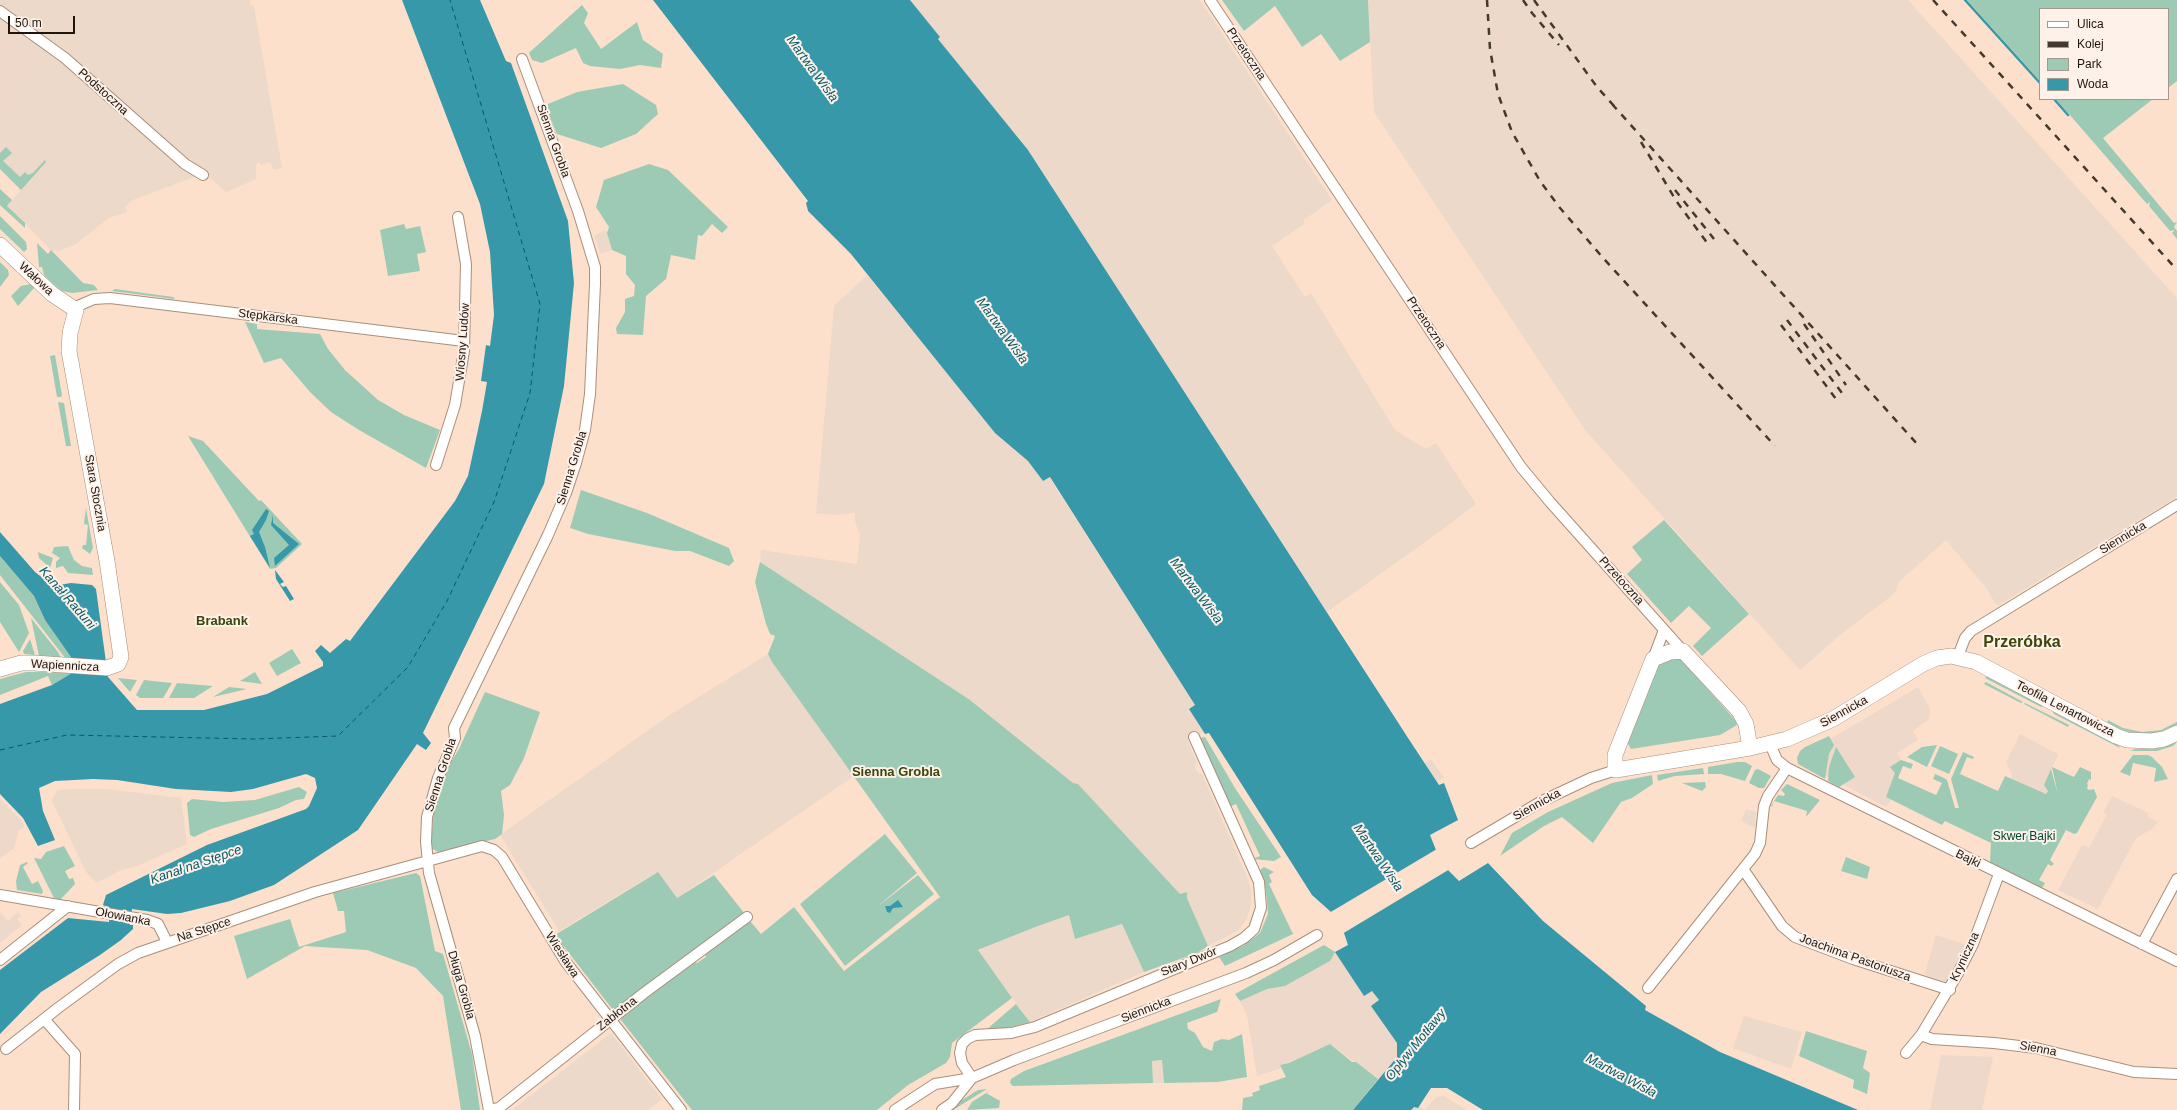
<!DOCTYPE html>
<meta charset="utf-8">
<style>
body{margin:0}
#map{position:relative;width:2177px;height:1110px;overflow:hidden;background:#fde0cc;font-family:Arial,sans-serif}
canvas{display:block}
.legend{position:absolute;left:2039px;top:8px;width:130px;height:92px;box-sizing:border-box;background:#fdf1e9;border:1px solid #a49991;margin:0;padding:5px 7px;list-style:none;font-size:12px;color:#1e150d}
.legend li{display:flex;align-items:center;gap:8px;height:20px}
.legend b{width:20px;border:1px solid #a49991}
.scale{position:absolute;left:8px;top:16px;width:67px;height:18px;box-sizing:border-box;border:2px solid #1e150d;border-top:0;padding-left:5px;font-size:12px;line-height:14px;white-space:nowrap;color:#1e150d;-webkit-text-stroke:3px #fdf1e9;paint-order:stroke}
</style>
<div id="map">
<canvas width="2177" height="1110"></canvas>
<ul class="legend">
<li><b style="height:5px;background:#fff"></b>Ulica</li>
<li><b style="height:5px;background:#45392f"></b>Kolej</li>
<li><b style="height:11px;background:#9dcab4"></b>Park</li>
<li><b style="height:11px;background:#3798aa"></b>Woda</li>
</ul>
<div class="scale">50 m</div>
</div>
<script>
const ctx = document.querySelector('canvas').getContext('2d');
ctx.lineJoin = 'round';
function paint(path, color) { ctx.fillStyle = color; ctx.fill(path, 'evenodd'); }
const shape = rows => new Path2D(rows.map(r => 'M' + r).join(''));
function trace(path, color, width, dash) { ctx.strokeStyle = color; ctx.lineWidth = width; ctx.lineCap = dash ? 'butt' : 'round'; ctx.setLineDash(dash || []); ctx.stroke(path); }
function label(font, color, halo, rows, align = 'center') {
  ctx.font = font + ' Arial,sans-serif'; ctx.lineWidth = 4; ctx.setLineDash([]); ctx.textBaseline = 'middle'; ctx.strokeStyle = halo; ctx.fillStyle = color; for (const [text, x, y, turn = 0] of rows) {
    ctx.save(); ctx.translate(x, y); ctx.rotate((+turn || 0) * Math.PI / 180); ctx.textAlign = isNaN(turn) ? turn : align; if (halo) ctx.strokeText(text, 0, 0); ctx.fillText(text, 0, 0); ctx.restore();
  }
}
const commercial = shape([
 [0,24,44,56,0,116],
 [1918,687,1930,709,1929,719,1913,731,1918,740,1897,753,1901,758,1894,784,1895,795,1886,807,1817,771,1822,742,1832,738],
 [2020,734,2058,754,2045,785,2048,791,2046,795,2011,779,2012,776,2006,762],
 [2112,796,2148,813,2148,817,2158,822,2152,829,2136,838,2098,909,2058,890,2082,845,2089,848,2107,814,2103,812],
 [0,799,21,820,25,827,19,830,14,848,0,858],
 [0,912,8,921,18,912,21,916,17,919,22,925,0,943],
 [1936,935,1967,945,1949,983,1928,976,1925,973],
 [1335,952,1364,995,1372,991,1379,1001,1372,1006,1397,1043,1397,1057,1378,1079,1331,1045,1289,1063,1280,1065,1282,1068,1257,1076,1247,1016,1240,1001,1267,989,1285,986,1330,961],
 [1941,1055,1993,1057,1982,1110,1930,1110]
]);
const industrial = shape([
 [0,0,250,0,250,4,254,6,282,168,274,170,270,162,261,165,259,162,256,165,256,179,226,192,209,177,205,179,197,176,133,200,125,207,127,212,109,218,76,244,59,251,51,250,7,206,21,190,0,169,0,116,44,56,0,24],
 [910,0,1200,0,1332,200,1304,220,1304,224,1272,246,1305,297,1311,293,1395,430,1426,449,1436,443,1476,504,1443,529,1327,612,1028,150,938,39,940,37],
 [1368,0,1908,0,2177,298,2177,497,1997,606,1986,588,1946,540,1899,582,1895,592,1890,597,1845,631,1800,670,1585,430,1374,112],
 [606,230,612,250,600,254,594,235],
 [867,275,995,433,1028,461,1043,481,1049,477,1195,705,1189,709,1203,732,1187,740,1197,762,1195,766,1197,772,1202,774,1248,879,1251,890,1251,905,1247,918,1240,929,1226,937,1208,946,1187,897,1187,892,1180,894,1078,784,1073,783,970,700,760,562,761,550,857,564,860,536,855,521,855,513,835,515,816,513,834,306],
 [768,654,854,776,677,898,652,875,559,931,500,835,668,716],
 [1431,759,1444,777,1437,782,1425,763],
 [72,789,106,789,181,798,187,844,137,866,119,871,97,883,86,872,52,801,57,790],
 [1746,809,1756,812,1755,828,1741,821],
 [1069,915,1075,939,1122,924,1144,972,1030,1022,978,951,1038,926],
 [1744,1016,1802,1032,1791,1069,1733,1048],
 [611,1033,662,1099,649,1110,512,1110],
 [1162,1060,1164,1083,1153,1083,1152,1061],
 [1444,1096,1467,1110,1411,1110,1414,1107,1419,1106,1425,1110,1436,1097]
]);
const green = shape([
 [1222,0,1368,0,1370,42,1340,61,1321,34,1302,47,1275,6,1244,31],
 [1967,0,2177,0,2177,81,2168,88,2168,9,2040,9,2040,81],
 [582,5,588,13,584,23,601,49,637,22,643,40,663,54,661,68,640,65,620,69,590,66,583,63,576,48,542,63,532,60,529,53,531,51],
 [623,84,656,105,658,114,636,134,601,148,557,134,548,112,548,104,577,92],
 [2056,99,2153,99,2103,138,2174,223,2177,222,2174,227,2177,231,2177,239,2172,233,2175,230,2170,231,2149,206,2150,202,2147,204],
 [6,147,12,153,3,161,20,177,25,172,28,175,33,173,45,160,46,162,21,190,0,169,0,153],
 [649,164,668,170,728,227,722,233,712,224,702,236,698,235,695,260,671,255,666,279,646,296,643,335,617,334,616,328,625,312,625,299,634,296,635,285,626,274,626,256,612,250,607,233,609,227,596,207,604,180],
 [0,189,12,200,7,206,25,223,25,228,0,205],
 [0,216,26,242,27,249,24,252,0,229],
 [404,224,406,229,420,226,426,252,417,254,420,271,388,276,380,230],
 [37,243,48,254,51,250,83,283,94,285,98,290,72,293,62,291,52,283,44,275,42,267,39,267],
 [0,262,8,270,9,275,0,287],
 [31,284,35,287,18,306,11,296,21,286],
 [115,289,173,297,175,299,112,291],
 [245,322,257,324,257,329,320,334,328,349,345,370,378,400,404,415,440,430,426,468,359,430,331,412,310,392,281,358,264,363],
 [55,355,62,395,61,397,57,397,50,356],
 [58,402,64,403,71,446,66,446],
 [188,436,203,441,259,501,261,500,302,544,276,568,270,569],
 [581,490,647,513,729,548,734,561,729,566,690,551,675,551,588,534,570,528],
 [86,508,93,548,90,554,82,548,83,545,86,545,88,525,84,524],
 [1664,520,1749,614,1702,656,1693,646,1711,628,1689,606,1671,623,1627,574,1642,560,1632,547],
 [68,546,74,560,82,566,92,568,93,575,68,573,63,566,56,568,56,562,60,558,52,553,54,547],
 [38,552,53,558,50,568,39,558],
 [0,556,34,596,45,620,73,660,66,659,0,575],
 [760,562,970,700,1073,783,1078,784,1180,894,1187,892,1187,898,1208,946,1197,953,1144,972,1122,924,1075,939,1069,915,1038,926,978,950,1012,998,952,1043,950,1057,946,1063,908,1085,877,1110,692,1110,621,1020,623,1014,694,962,697,963,706,957,705,954,750,921,761,934,794,907,844,971,940,897,772,662,768,654,775,636,770,634,766,624,755,582],
 [0,582,19,605,29,633,19,652,0,622],
 [31,618,58,652,61,658,39,656],
 [30,639,35,655,24,654,23,651],
 [292,649,301,663,277,676,269,663],
 [1679,657,1736,721,1737,725,1720,735,1631,749,1627,742,1659,661],
 [26,672,48,672,72,673,52,685,48,676,0,695,0,679],
 [255,672,262,684,240,681],
 [1987,676,2044,706,2041,707,1985,678],
 [118,678,137,680,130,692],
 [144,680,172,683,163,698,140,698,136,695],
 [1986,682,2023,702,2021,703,1984,684],
 [177,683,213,686,194,698,169,698],
 [229,687,247,689,213,697],
 [485,692,540,712,524,758,510,785,501,791,504,815,502,834,495,839,438,852,431,848,431,843,434,810,437,793,449,765,459,749],
 [2025,703,2069,725,2068,727,2024,704],
 [2052,710,2118,745,2120,748,2054,714],
 [2108,720,2123,728,2142,732,2161,730,2177,722,2177,725,2157,733,2132,733,2117,728,2107,723],
 [1829,736,1834,745,1829,754,1825,779,1798,764,1797,758,1800,751,1805,747],
 [1205,737,1235,788,1281,857,1274,861,1253,859,1260,856,1236,804,1229,807,1200,738],
 [2177,742,2173,746,2157,751,2130,751,2135,749,2161,748],
 [1937,745,1927,767,1907,757,1922,747],
 [1940,746,1958,754,1949,774,1931,766],
 [1836,747,1855,777,1839,787,1828,781,1829,767],
 [1963,752,1974,757,1973,759,1967,757,1960,774,1998,791,2005,776,2046,794,2048,791,2044,785,2051,769,2058,795,2052,767,2074,777,2080,767,2091,772,2091,780,2089,779,2087,784,2088,785,2087,788,2089,790,2094,789,2097,797,2077,833,2074,834,2066,830,2050,860,2054,864,2051,866,2048,864,2039,880,2045,883,2042,888,1990,862,1991,843,1945,821,1942,825,1886,797,1895,773,1890,767,1901,760,1913,764,1911,769,1903,766,1898,778,1936,795,1942,783,1933,779,1935,774,1944,778,1947,780,1955,808,1959,808,1951,779],
 [2133,755,2148,755,2152,757,2162,767,2168,779,2154,782,2156,768,2133,763,2130,776,2120,772],
 [1737,762,1745,762,1752,766,1745,781,1721,774,1708,774,1708,767],
 [1703,768,1704,774,1675,776,1658,781,1657,775],
 [1758,769,1771,776,1764,788,1759,788,1749,783,1755,770],
 [1652,775,1653,784,1632,798,1621,802,1593,843,1562,817,1544,826,1500,856,1512,833,1548,812,1612,783],
 [1705,782,1706,787,1702,791,1682,783],
 [1787,784,1820,800,1806,817,1807,811,1774,801,1772,807,1771,806,1778,795,1784,796,1785,794,1781,790],
 [299,787,307,792,304,799,296,800,279,808,211,829,194,837,190,835,187,803,192,799,223,802,255,800],
 [885,834,917,873,877,907,918,875,934,894,845,966,800,904],
 [64,846,75,866,65,871,69,879,73,878,75,884,60,900,54,898,34,858,41,859,46,852],
 [1846,857,1870,867,1867,879,1841,871],
 [27,862,28,863,23,867,32,884,38,881,43,891,42,894,17,890,16,881,20,865],
 [1264,867,1274,872,1269,875,1272,882,1269,884,1293,934,1225,966,1219,957,1243,946,1260,933,1268,914,1266,891,1260,870],
 [658,872,677,898,714,875,745,914,618,1009,613,1010,555,935],
 [416,873,420,876,435,951,443,954,472,1054,480,1110,461,1110,443,996,416,968,367,950,305,946,247,979,234,936,290,919,299,947,346,932,344,911,338,911,333,893],
 [1324,945,1335,952,1330,961,1285,986,1267,989,1240,1001,1235,994],
 [1221,999,1217,1012,1187,1023,1188,1029,1195,1033,1203,1047,1212,1051,1214,1042,1222,1039,1229,1040,1242,1034,1247,1077,1218,1082,1164,1083,1162,1060,1152,1061,1153,1083,1013,1086,1010,1083,1011,1079,1024,1071],
 [1016,1004,1030,1022,1006,1028,986,1030],
 [1806,1031,1867,1051,1863,1068,1870,1073,1867,1094,1853,1088,1854,1080,1799,1056],
 [1330,1044,1352,1062,1356,1062,1378,1079,1353,1110,1242,1110,1243,1098,1253,1096,1252,1093,1260,1090,1259,1086,1286,1077,1280,1065,1289,1063],
 [987,1089,953,1110,946,1110,978,1090],
 [986,1093,1000,1101,999,1108,967,1110,972,1102]
]);
const water = shape([
 [402,0,480,0,506,61,511,63,568,221,574,283,564,386,544,484,423,733,431,743,426,750,417,744,358,830,274,885,230,901,181,913,167,914,132,909,130,925,133,925,133,929,121,940,100,955,41,992,0,1034,0,970,68,918,109,922,110,908,103,905,106,895,207,845,306,809,309,806,317,788,315,778,306,774,253,789,231,792,176,789,117,780,93,779,55,781,39,788,43,811,55,840,38,846,23,818,0,794,0,704,52,685,72,673,73,660,45,620,34,596,0,556,0,532,35,572,53,586,71,583,92,585,96,589,108,677,137,710,204,710,267,694,323,666,323,662,315,651,321,645,330,653,346,639,350,641,455,501,468,476,482,411,487,382,481,381,486,345,490,346,494,315,490,252,480,204],
 [653,0,910,0,940,37,938,39,1028,150,1410,741,1439,785,1444,783,1458,820,1430,835,1436,850,1448,870,1459,881,1488,863,1543,921,1646,1006,1645,1010,1720,1052,1858,1110,1483,1110,1447,1088,1431,1088,1418,1108,1414,1107,1411,1110,1353,1110,1397,1057,1397,1043,1371,1006,1379,1000,1372,991,1364,996,1335,952,1348,945,1344,933,1331,912,1312,895,1209,733,1205,734,1189,709,1195,705,1050,477,1043,481,1028,461,995,433,851,254,808,211,806,203,808,201],
 [266,509,269,511,266,520,259,532,265,547,270,568,250,536,254,534,252,530],
 [273,515,273,523,299,544,275,566,274,558,289,545,271,525],
 [275,570,284,582,280,584,283,587,286,586,294,599,290,601,276,579],
 [898,900,903,907,893,908,890,913,887,912,885,906,890,906]
]);
const pier = shape([
 [1437,849,1450,869,1342,934,1329,913]
]);
const stream = shape([
 [1965,0,2040,83],
 [2054,99,2068,115]
]);
const ferry = shape([
 [0,750,67,735,254,739,338,736,408,667,447,601,494,502,530,393,540,304,450,0]
]);
const street = shape([
 [1210,0,1521,467,1550,502,1683,651],
 [0,11,65,58,185,164,203,175],
 [76,310,80,305,94,299,110,298,464,341],
 [436,465,455,405,464,351,466,264,458,217],
 [1958,656,1965,638,1971,631,2177,505],
 [1653,659,1664,630],
 [1770,744,1777,760,1787,768,2177,961],
 [1471,843,1542,801,1591,778,1616,770],
 [1743,869,1782,926,1795,937,1853,959,1950,990],
 [0,895,147,920,158,924,167,942],
 [2142,944,2177,879],
 [0,960,68,906],
 [1648,988,1755,854,1760,843,1764,806,1768,796,1787,768],
 [44,1019,75,1054,74,1110],
 [1921,1035,1932,1039,1994,1043,2036,1048,2134,1072,2177,1074],
 [6,1049,58,1008,118,964,138,953,315,892,482,846,494,850,502,857,565,961,681,1110],
 [1906,1053,1921,1035,1957,975,1973,944,1999,874],
 [972,1078,962,1063,960,1053,962,1044,967,1039,975,1035,1011,1033,1035,1027,1230,946,1244,938,1254,929,1261,908,1259,882,1194,737],
 [489,1110,475,1036,429,873,426,842,427,817,438,778,455,738,454,728,548,535,566,493,576,463,585,430,590,394,595,284,595,267,578,211,522,59],
 [489,1110,499,1108,644,993,747,917],
 [895,1110,935,1084,972,1078,1014,1060,1246,973,1274,960,1317,935],
 [942,1110,952,1103,972,1078]
]);
const secondary = shape([
 [0,245,52,294,76,310,70,333,69,351,107,561,121,657,118,664,107,668,34,663,21,663,0,669],
 [1750,748,1746,724,1739,711,1683,651,1670,652,1653,659,1615,755,1615,768,1616,770,1750,748,1787,739,1833,719,1923,664,1937,658,1951,656,1976,662,2116,736,2127,740,2152,741,2164,739,2177,733]
]);
const rail = shape([
 [1487,0,1490,49,1498,94,1512,132,1540,181,1560,208,1604,259,1775,446],
 [1523,0,1532,13,1559,45],
 [1534,0,1597,87,1615,107],
 [1933,0,2177,270],
 [1612,104,1918,445],
 [1641,142,1677,202,1708,244],
 [1675,190,1714,239],
 [1787,320,1842,393],
 [1804,324,1846,385],
 [1781,325,1836,399]
]);
const streetNames = [
 ["Przetoczna",1246,54,56],
 ["Podstoczna",103,92,42],
 ["Sienna Grobla",553,141,70],
 ["Wałowa",36,279,43],
 ["Stępkarska",268,317,7],
 ["Przetoczna",1426,323,56],
 ["Wiosny Ludów",463,342,-86],
 ["Sienna Grobla",572,468,-73],
 ["Stara Stocznia",95,493,80],
 ["Siennicka",2123,538,-31],
 ["Przetoczna",1621,581,48],
 ["Wapiennicza",65,666,3],
 ["Teofila Lenartowicza",2065,709,27],
 ["Siennicka",1844,712,-29],
 ["Sienna Grobla",441,775,-72],
 ["Siennicka",1537,805,-29],
 ["Bajki",1968,859,26],
 ["Ołowianka",123,917,11],
 ["Na Stępce",204,930,-18],
 ["Wiesława",562,955,57],
 ["Kryniczna",1965,957,-65],
 ["Joachima Pastoriusza",1855,958,20],
 ["Stary Dwór",1189,962,-22],
 ["Długa Grobla",461,985,74],
 ["Siennicka",1146,1010,-21],
 ["Zabłotna",617,1014,-38],
 ["Sienna",2038,1049,11]
];
const parkNames = [
 ["Skwer Bajki",2024,837]
];
const waterNames = [
 ["Martwa Wisła",812,69,54],
 ["Martwa Wisła",1002,331,54],
 ["Martwa Wisła",1196,591,53],
 ["Kanał Raduni",67,598,49],
 ["Martwa Wisła",1378,858,56],
 ["Kanał na Stępce",196,865,-19],
 ["Opływ Motławy",1416,1045,-51],
 ["Martwa Wisła",1621,1076,28]
];
const neighbourhoodNames = [
 ["Brabank",222,621],
 ["Sienna Grobla",896,772]
];
const districtNames = [
 ["Przeróbka",2022,643]
];
paint(commercial, '#edd8ca');
paint(industrial, '#ecd9c9');
paint(green, '#9dcab4');
paint(water, '#3798aa');
paint(pier, '#fde0cc');
trace(stream, '#3798aa', 2.5);
trace(ferry, '#065a67', 1, [5, 4]);
trace(street, '#a98f7c', 12);
trace(secondary, '#a98f7c', 16);
trace(street, '#fff', 10);
trace(secondary, '#fff', 15);
trace(rail, '#45392f', 2.5, [7, 7]);
label('12px', '#1e150d', '#fdf1e9', streetNames);
label('12px', '#024630', '#fdf1e9', parkNames);
label('italic 13px', '#065a67', '#fdf1e9', waterNames);
label('bold 13px', '#3d4508', '#fdf1e9', neighbourhoodNames);
label('bold 16px', '#3d4508', '#fdf1e9', districtNames);
</script>
